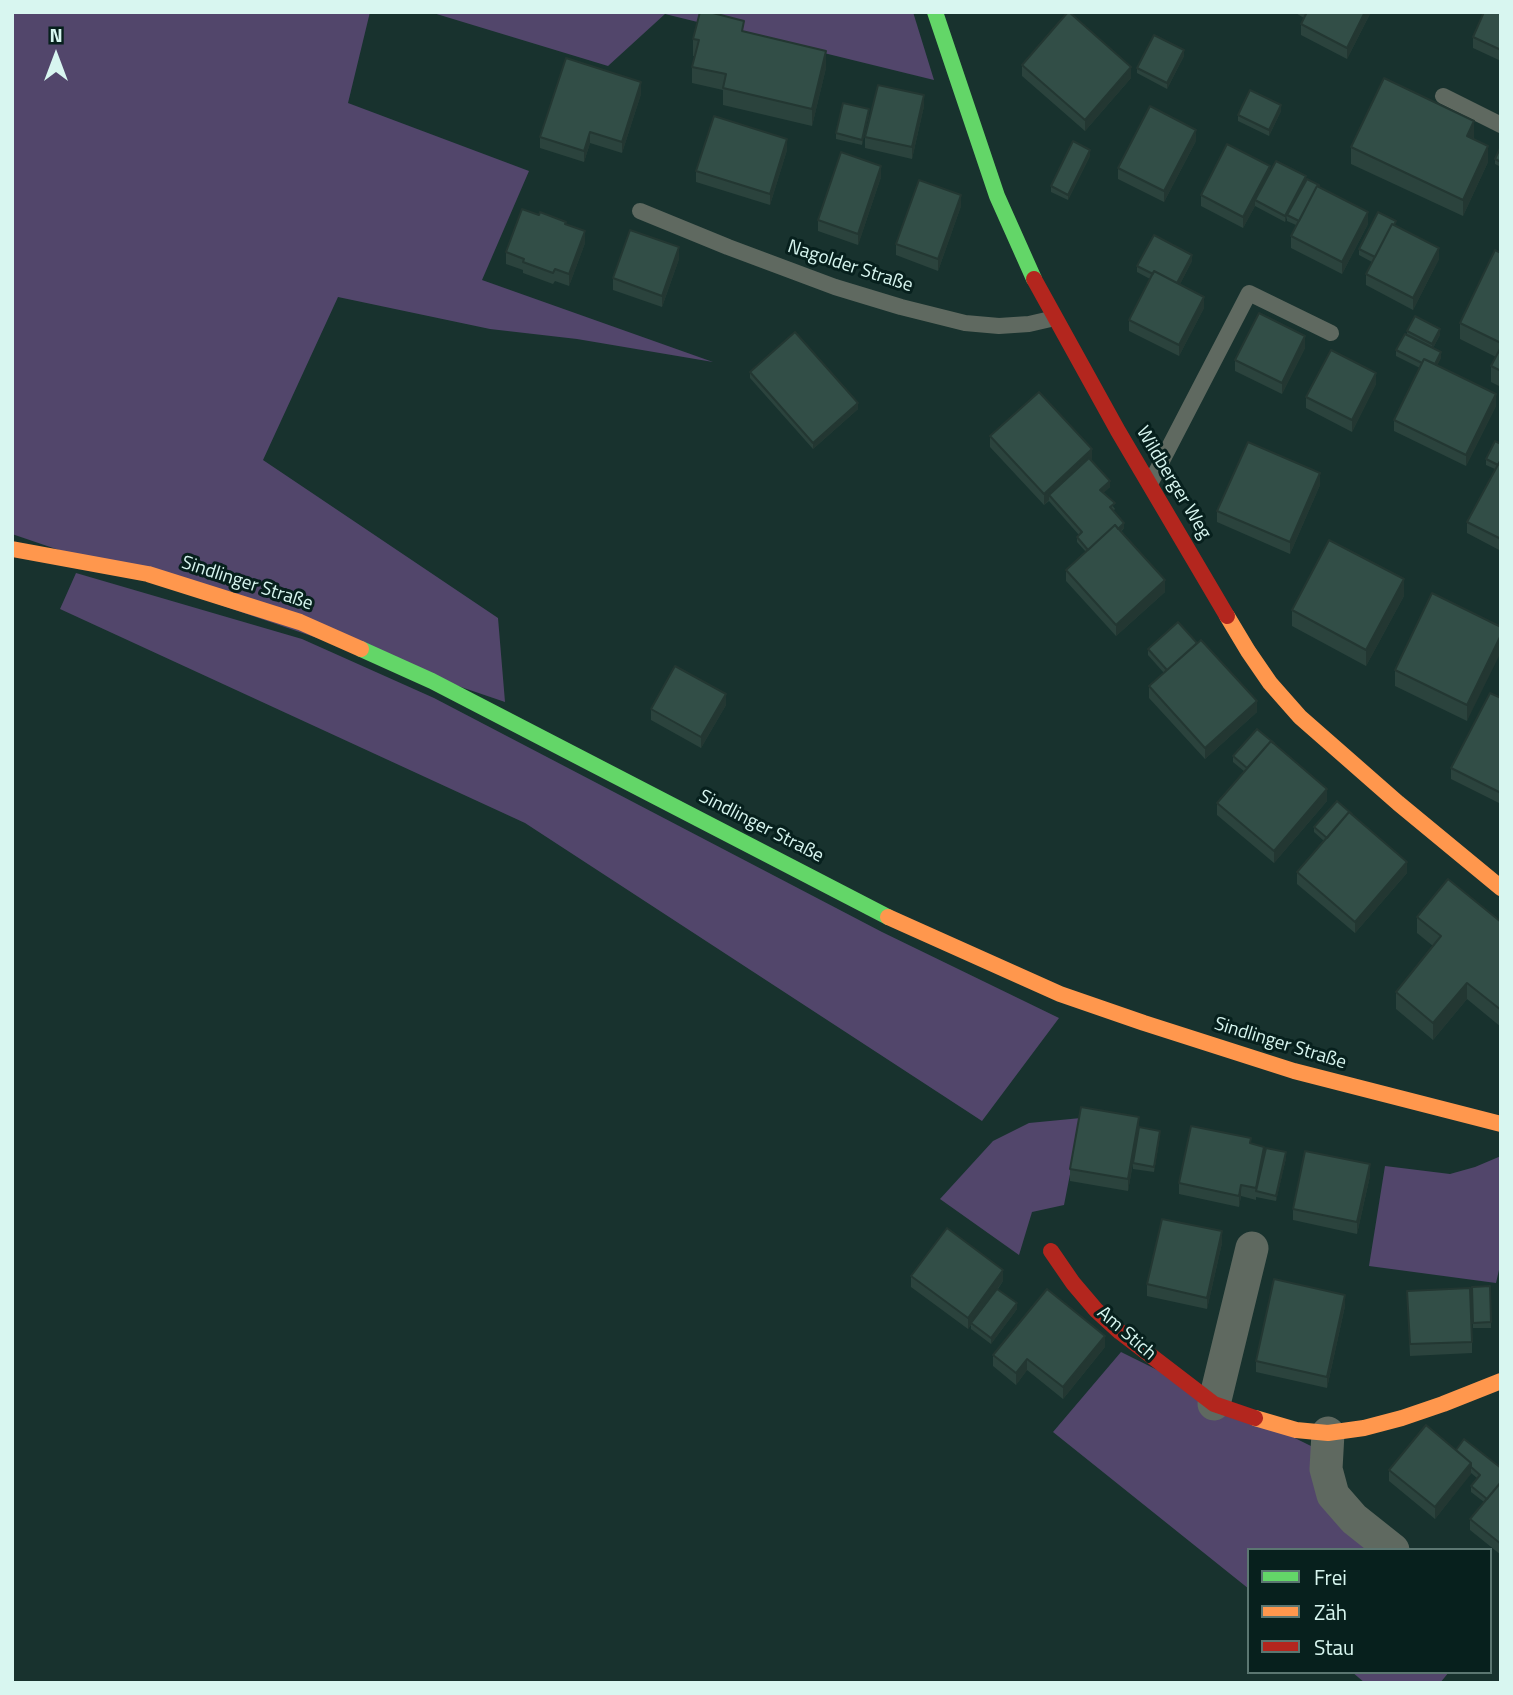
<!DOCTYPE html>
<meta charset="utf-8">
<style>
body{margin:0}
#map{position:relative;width:1513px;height:1695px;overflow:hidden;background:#18322e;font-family:"Titillium Web",sans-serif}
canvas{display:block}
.frame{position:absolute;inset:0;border:14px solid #d8f6f0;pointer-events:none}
.legend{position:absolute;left:1247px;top:1548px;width:245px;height:126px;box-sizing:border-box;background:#07201d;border:2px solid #5b7671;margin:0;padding:9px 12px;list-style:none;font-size:21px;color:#d8f6f0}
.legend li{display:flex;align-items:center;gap:14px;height:35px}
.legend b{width:35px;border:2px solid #5b7671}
.north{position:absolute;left:21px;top:21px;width:70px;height:70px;-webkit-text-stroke:5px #07201d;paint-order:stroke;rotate:0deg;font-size:19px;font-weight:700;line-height:28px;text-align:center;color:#d8f6f0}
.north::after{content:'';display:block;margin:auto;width:24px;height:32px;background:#d8f6f0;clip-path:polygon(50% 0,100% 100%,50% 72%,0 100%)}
</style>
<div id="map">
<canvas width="1513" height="1695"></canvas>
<div class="frame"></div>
<ul class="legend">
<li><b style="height:9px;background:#63d668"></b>Frei</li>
<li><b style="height:9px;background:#ff974d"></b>Zäh</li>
<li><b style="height:9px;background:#b3261e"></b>Stau</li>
</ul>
<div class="north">N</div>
</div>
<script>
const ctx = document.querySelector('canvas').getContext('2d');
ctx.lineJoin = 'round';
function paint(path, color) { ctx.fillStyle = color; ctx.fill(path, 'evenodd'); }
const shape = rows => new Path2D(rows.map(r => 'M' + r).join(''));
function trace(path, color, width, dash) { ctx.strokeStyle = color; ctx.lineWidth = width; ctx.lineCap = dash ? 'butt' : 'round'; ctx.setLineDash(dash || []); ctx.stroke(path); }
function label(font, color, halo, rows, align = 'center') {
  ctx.font = font + ' "Titillium Web",sans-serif'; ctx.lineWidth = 6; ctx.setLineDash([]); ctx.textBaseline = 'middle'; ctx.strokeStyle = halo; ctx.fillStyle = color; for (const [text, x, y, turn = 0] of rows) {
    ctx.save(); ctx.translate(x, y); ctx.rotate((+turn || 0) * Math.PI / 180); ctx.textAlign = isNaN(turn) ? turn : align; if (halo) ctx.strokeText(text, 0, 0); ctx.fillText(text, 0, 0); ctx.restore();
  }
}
const green = shape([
 [12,12,370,12,348,103,529,171,482,280,713,362,577,339,490,329,338,297,263,460,498,618,505,702,12,534],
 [430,12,913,12,934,80,665,14,608,66],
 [76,573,302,639,434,698,882,932,1059,1018,982,1121,525,823,60,609],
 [1081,1118,1064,1205,1032,1212,1019,1255,940,1199,993,1141,1029,1123],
 [1501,1156,1501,1261,1496,1283,1369,1266,1385,1166,1450,1174,1475,1167],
 [1121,1352,1313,1447,1374,1550,1249,1550,1249,1589,1053,1432],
 [1352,1672,1449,1672,1440,1683,1365,1683]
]);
const lane = shape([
 [1443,96,1501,125],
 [640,211,728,247,835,287,901,307,965,323,999,326,1029,324,1055,318],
 [1151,482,1249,293,1331,333]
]);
const street = shape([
 [1214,1404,1252,1248],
 [1328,1433,1326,1469,1333,1495,1354,1519,1393,1550]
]);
const fast = shape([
 [935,12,997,196,1034,279],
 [361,649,432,681,888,917]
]);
const slow = shape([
 [12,549,148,574,300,622,361,649],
 [1227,616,1248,651,1270,683,1300,717,1398,803,1501,888],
 [888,917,1060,994,1144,1023,1294,1071,1501,1124],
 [1255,1418,1296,1430,1328,1433,1364,1428,1402,1418,1443,1404,1501,1381]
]);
const jam = shape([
 [1034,279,1118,431,1227,616],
 [1051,1251,1073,1283,1096,1310,1120,1332,1214,1404,1255,1418]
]);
const wall = shape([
 [1294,12,1371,12,1347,59,1301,35,1301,24,1304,18],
 [1501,12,1501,61,1473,48,1473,37],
 [744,32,826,68,812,126,723,105,723,90,692,83,692,67,695,56,693,56,693,39],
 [1184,56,1167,89,1137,73,1137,68],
 [1022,65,1131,78,1085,131,1022,76],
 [641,94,622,153,590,143,584,162,540,148,540,137],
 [924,106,912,159,865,148,865,137],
 [1281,111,1269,136,1238,121,1238,115],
 [869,114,862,145,836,139,836,133],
 [1474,137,1474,139,1488,162,1463,216,1351,164,1351,147],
 [1196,141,1164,202,1118,179,1118,168],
 [1501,146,1501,167,1495,164,1495,159],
 [787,150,770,205,696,182,696,171],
 [1090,156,1068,200,1051,192,1051,186],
 [1270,172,1306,180,1319,187,1368,224,1342,274,1291,248,1291,236,1296,225,1287,221,1287,217,1285,222,1255,206,1243,228,1201,206,1201,195],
 [881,177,858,245,818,231,818,220],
 [961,206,938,271,896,255,896,244],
 [566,225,585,243,569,286,555,281,553,284,523,273,523,270,506,264,506,252],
 [1396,226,1439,259,1413,310,1366,285,1366,274,1372,262,1359,255,1359,249],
 [1501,253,1501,387,1491,382,1491,366,1496,357,1460,339,1460,323],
 [679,259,662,307,613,290,613,278],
 [1192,261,1180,284,1204,308,1179,356,1129,331,1129,320,1150,279,1137,272,1137,266],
 [1407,331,1440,335,1433,348,1441,358,1437,365,1496,406,1466,466,1394,431,1394,420,1420,368,1396,356,1396,350,1407,335],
 [1305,348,1282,394,1235,371,1235,360],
 [750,372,858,409,813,449,750,378],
 [1376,384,1352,432,1306,408,1306,397],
 [990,436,1092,461,1110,487,1103,493,1115,509,1113,511,1124,528,1121,532,1165,592,1116,636,1066,581,1066,570,1086,552,1077,542,1077,537,1079,535,1049,501,1044,505,990,447],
 [1501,444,1501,551,1467,533,1467,522,1495,469,1486,465,1486,459],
 [1320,485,1290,554,1217,522,1217,511],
 [1404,596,1366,666,1292,626,1292,610],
 [1501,627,1467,721,1395,686,1395,670],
 [1148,649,1257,712,1205,759,1149,698,1149,686,1164,673,1148,655],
 [1501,698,1501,804,1451,779,1451,768],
 [726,705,701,748,651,720,651,709],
 [1274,744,1327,801,1274,863,1217,815,1217,803,1245,772,1233,762,1233,756],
 [1314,827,1407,873,1355,933,1297,884,1297,872,1324,841,1314,832],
 [1417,917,1501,922,1501,1027,1467,999,1433,1040,1396,1009,1396,992,1433,946,1417,933],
 [1139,1127,1160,1136,1154,1172,1133,1169,1133,1163,1128,1191,1070,1181,1070,1169],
 [1251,1144,1264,1154,1286,1158,1276,1201,1256,1197,1256,1196,1256,1200,1241,1196,1239,1207,1179,1194,1179,1183],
 [1370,1176,1357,1234,1293,1220,1293,1209],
 [1222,1243,1207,1309,1147,1296,1147,1284],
 [911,1276,1003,1281,998,1289,1017,1309,991,1344,971,1329,971,1325,968,1329,911,1287],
 [1490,1286,1491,1328,1473,1328,1472,1287],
 [1407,1291,1472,1342,1472,1353,1410,1356],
 [1345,1306,1327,1388,1256,1372,1256,1361],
 [1105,1347,1063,1399,1027,1370,1016,1385,993,1366,993,1355],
 [1456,1450,1501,1468,1501,1555,1470,1530,1470,1519,1484,1502,1471,1492,1471,1486,1477,1478,1471,1473,1435,1519,1389,1481,1389,1470]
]);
const shadedWall = shape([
 [1365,12,1371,12,1347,59,1347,48],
 [1184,50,1184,56,1167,89,1167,83],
 [826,51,826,68,812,126,812,109],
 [1131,67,1131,78,1085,131,1085,120],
 [641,82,641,94,622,153,622,142],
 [924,95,924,106,912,159,912,147],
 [1281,105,1281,111,1269,136,1269,130],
 [869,109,869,114,862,145,862,140],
 [1474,121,1474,137,1467,153,1467,136],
 [1196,130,1196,141,1164,202,1164,191],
 [590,132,590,143,584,162,584,151],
 [787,139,787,150,770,205,770,194],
 [1488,146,1488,162,1463,216,1463,200],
 [1090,150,1090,156,1068,200,1068,195],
 [881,166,881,177,858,245,858,234],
 [1270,166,1270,177,1255,200,1255,206,1243,228,1243,217],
 [1306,176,1306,182,1287,215,1285,222,1285,216],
 [961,195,961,206,938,271,938,259],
 [1368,212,1368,224,1342,274,1342,262],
 [585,231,585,243,569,286,569,274],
 [679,247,679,259,662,307,662,296],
 [1439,248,1439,259,1413,310,1413,298],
 [1192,255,1192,261,1176,292,1176,286],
 [1204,297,1204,308,1179,356,1179,345],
 [1440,329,1440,335,1432,350,1432,344],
 [1305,336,1305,348,1282,394,1282,383],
 [1441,352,1441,358,1433,374,1433,368],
 [1376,373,1376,384,1352,432,1352,420],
 [1496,394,1496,406,1466,466,1466,455],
 [858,403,858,409,813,449,813,443],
 [1092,449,1092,461,1051,498,1049,495,1049,500,1044,505,1044,494],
 [1320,473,1320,485,1290,554,1290,542],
 [1110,481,1110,487,1100,496,1100,490],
 [1124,523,1124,528,1092,559,1092,553],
 [1404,579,1404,596,1366,666,1366,650],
 [1165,580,1165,592,1116,636,1116,625],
 [1501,635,1501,652,1467,721,1467,705],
 [726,694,726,705,701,748,701,737],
 [1257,701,1257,712,1205,759,1205,748],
 [1327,789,1327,801,1274,863,1274,851],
 [1407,862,1407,873,1355,933,1355,922],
 [1467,983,1467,999,1433,1040,1433,1023],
 [1139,1117,1139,1128,1128,1191,1128,1179],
 [1160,1131,1160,1136,1154,1172,1154,1167],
 [1264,1147,1264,1158,1256,1191,1256,1200,1256,1188],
 [1286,1152,1286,1158,1276,1201,1276,1196],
 [1370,1164,1370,1176,1357,1234,1357,1222],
 [1241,1185,1241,1196,1239,1207,1239,1196],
 [1222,1231,1222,1243,1207,1309,1207,1298],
 [1003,1270,1003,1281,968,1329,968,1318],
 [1345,1295,1345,1306,1327,1388,1327,1377],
 [1017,1303,1017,1309,991,1344,991,1338],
 [1105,1336,1105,1347,1063,1399,1063,1387],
 [1027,1359,1027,1370,1016,1385,1016,1373],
 [1471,1463,1471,1474,1435,1519,1435,1507]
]);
const building = shape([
 [700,12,709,12,744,21,742,31,826,51,812,109,723,88,726,74,692,67,699,40,693,39,700,12],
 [1068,12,1069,12,1131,67,1085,120,1022,65,1068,12],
 [1307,12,1365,12,1347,48,1301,24,1307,12],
 [1484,12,1501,12,1501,50,1473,37,1484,12],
 [1154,35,1184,50,1167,83,1137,68,1154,35],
 [566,58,641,82,622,142,590,132,584,151,540,137,566,58],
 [1384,78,1474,121,1467,136,1488,146,1463,200,1351,147,1384,78],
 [878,85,924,95,912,147,865,137,878,85],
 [1250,90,1281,105,1269,130,1238,115,1250,90],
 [843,103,869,109,862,140,836,133,843,103],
 [1150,106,1196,130,1164,191,1118,168,1150,106],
 [714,116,787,139,770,194,696,171,714,116],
 [1073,141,1090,150,1068,195,1051,186,1073,141],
 [1227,144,1270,166,1243,217,1201,195,1227,144],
 [1501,146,1501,162,1495,159,1501,146],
 [841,152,881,166,858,234,818,220,841,152],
 [1276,161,1306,176,1285,216,1255,200,1276,161],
 [1307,179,1319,185,1319,187,1317,186,1299,221,1287,215,1307,179],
 [919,180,961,195,938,259,896,244,919,180],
 [1317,186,1368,212,1342,262,1291,236,1317,186],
 [522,209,539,215,540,212,566,222,565,224,585,231,569,274,555,269,553,273,523,262,524,259,506,252,522,209],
 [1378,212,1396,221,1394,225,1392,224,1375,257,1359,249,1378,212],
 [1392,224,1439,248,1413,298,1366,274,1392,224],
 [630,230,679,247,662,296,613,278,630,230],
 [1154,235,1192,255,1177,283,1154,271,1153,274,1137,266,1154,235],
 [1495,250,1501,253,1501,343,1460,323,1495,250],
 [1154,271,1204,297,1179,345,1129,320,1154,271],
 [1259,313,1305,336,1282,383,1235,360,1259,313],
 [1415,316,1440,329,1432,344,1407,331,1415,316],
 [795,332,858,403,813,443,750,372,795,332],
 [1405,334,1441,352,1435,364,1424,359,1422,363,1396,350,1405,334],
 [1501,347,1501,371,1491,366,1501,347],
 [1331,350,1376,373,1352,420,1306,397,1331,350],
 [1424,359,1496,394,1466,455,1394,420,1424,359],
 [1039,392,1092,449,1044,494,990,436,1039,392],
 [1495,441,1501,444,1501,461,1500,461,1498,465,1486,459,1495,441],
 [1248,442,1320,473,1290,542,1217,511,1248,442],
 [1089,458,1110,481,1100,490,1115,503,1110,507,1124,523,1118,529,1115,525,1088,550,1077,537,1082,532,1049,495,1089,458],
 [1500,461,1501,461,1501,539,1467,522,1500,461],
 [1115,525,1165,580,1116,625,1066,570,1115,525],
 [1329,540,1404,579,1366,650,1292,610,1329,540],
 [1432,593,1501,627,1501,635,1467,705,1395,670,1432,593],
 [1178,622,1197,643,1167,670,1148,649,1178,622],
 [1201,640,1257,701,1205,748,1149,686,1201,640],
 [675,666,726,694,701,737,651,709,675,666],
 [1490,693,1501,698,1501,793,1451,768,1490,693],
 [1257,729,1274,743,1273,743,1271,741,1247,768,1233,756,1257,729],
 [1271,741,1327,789,1274,851,1217,803,1271,741],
 [1337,801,1352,814,1349,812,1327,838,1314,827,1337,801],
 [1349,812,1407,862,1355,922,1297,872,1349,812],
 [1448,879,1501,922,1501,1010,1467,983,1433,1023,1396,992,1441,936,1417,917,1448,879],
 [1081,1107,1139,1117,1128,1179,1070,1169,1081,1107],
 [1191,1126,1251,1138,1250,1143,1264,1147,1256,1188,1241,1185,1239,1196,1179,1183,1191,1126],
 [1139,1127,1160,1131,1154,1167,1133,1163,1139,1127],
 [1266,1148,1286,1152,1276,1196,1256,1191,1266,1148],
 [1305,1151,1370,1164,1357,1222,1293,1209,1305,1151],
 [1162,1219,1222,1231,1207,1298,1147,1284,1162,1219],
 [947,1228,1003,1270,968,1318,911,1276,947,1228],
 [1274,1279,1345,1295,1327,1377,1256,1361,1274,1279],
 [1490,1286,1491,1322,1473,1323,1472,1287,1490,1286],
 [1470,1288,1472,1342,1410,1344,1407,1291,1470,1288],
 [997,1289,1017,1303,991,1338,971,1323,997,1289],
 [1047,1289,1105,1336,1063,1387,1027,1359,1016,1373,993,1355,1047,1289],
 [1426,1425,1471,1463,1435,1507,1389,1470,1426,1425],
 [1464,1439,1501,1468,1501,1482,1487,1499,1471,1486,1480,1475,1471,1467,1471,1463,1456,1450,1464,1439],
 [1501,1482,1501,1544,1470,1519,1501,1482]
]);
const streetNames = [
 ["Nagolder Straße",850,267,18],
 ["Wildberger Weg",1173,483,59],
 ["Sindlinger Straße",247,584,18],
 ["Sindlinger Straße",761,827,27],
 ["Sindlinger Straße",1280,1044,17],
 ["Am Stich",1126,1334,41]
];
paint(green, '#52466b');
trace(lane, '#5f6960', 16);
trace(street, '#5f6960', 33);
trace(fast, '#63d668', 16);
trace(slow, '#ff974d', 16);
trace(jam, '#b3261e', 16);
paint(wall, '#2b433d');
paint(shadedWall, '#233732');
paint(building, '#324e47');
trace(building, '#233732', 2);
label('19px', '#d8f6f0', '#07201d', streetNames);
</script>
